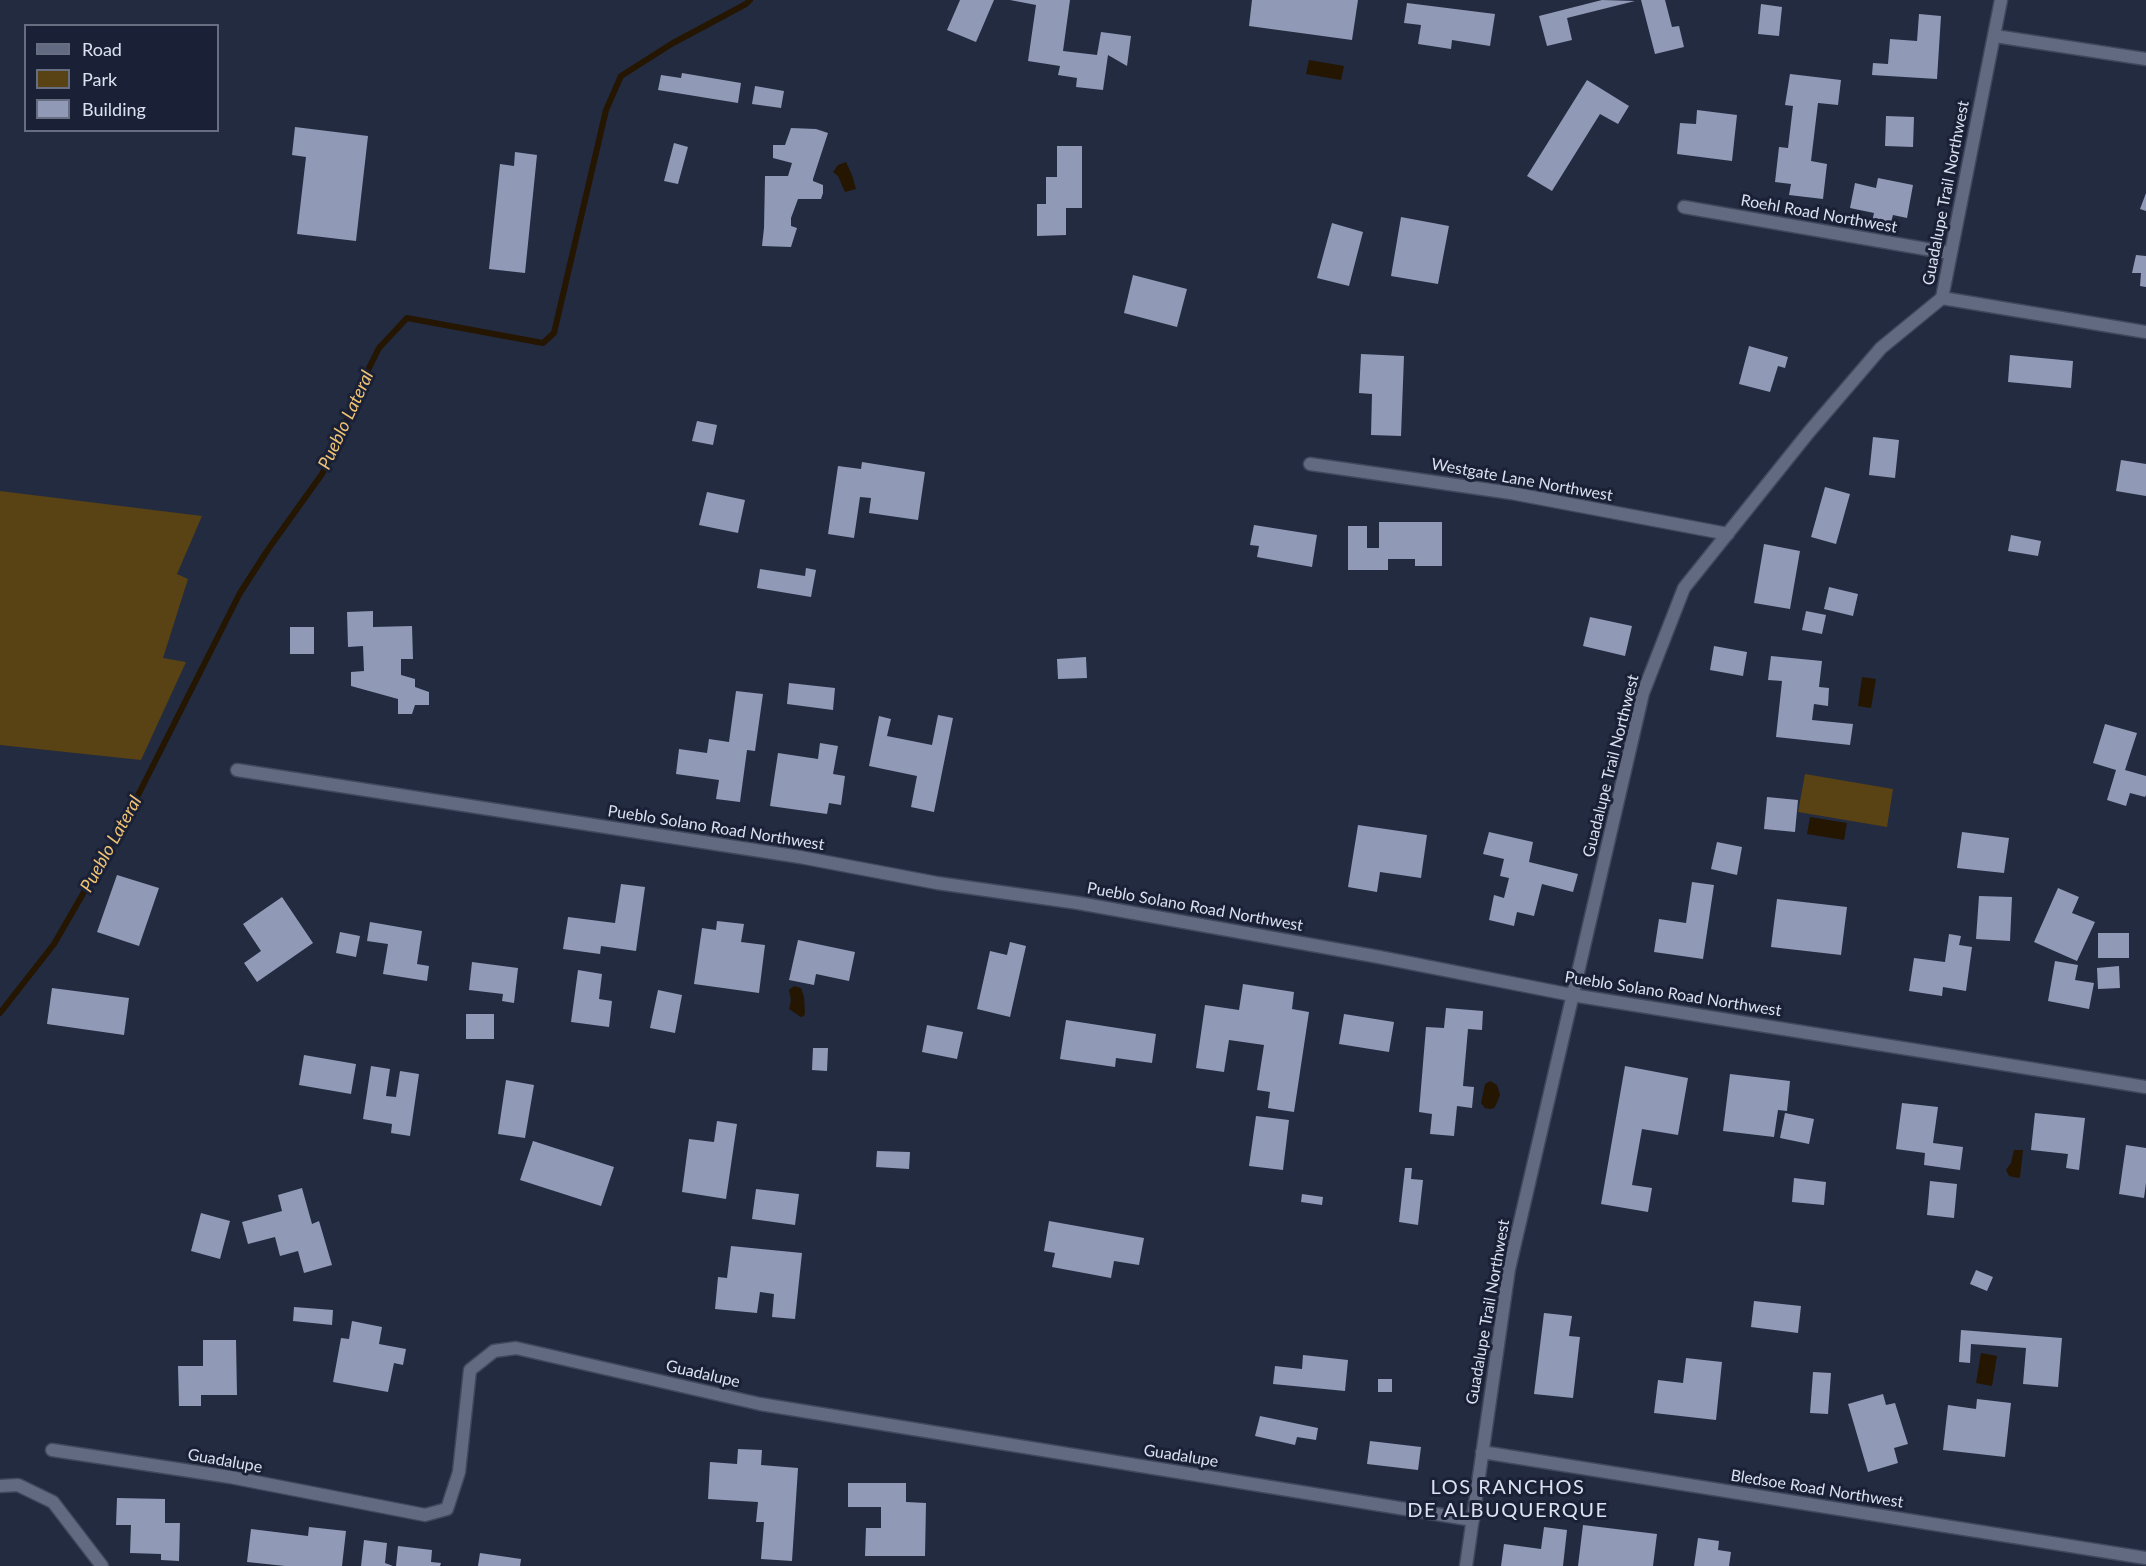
<!DOCTYPE html>
<style>
body{margin:0}
#map{position:relative;width:2146px;height:1566px;overflow:hidden;background:#232b41;font-family:Lato,sans-serif}
canvas{display:block}
.legend{position:absolute;left:24px;top:24px;width:195px;height:108px;box-sizing:border-box;background:#1a2137;border:2px solid #676e81;margin:0;padding:8px 10px;list-style:none;font-size:18px;color:#dbe1f0}
.legend li{display:flex;align-items:center;gap:12px;height:30px}
.legend b{width:30px;border:2px solid #676e81}
</style>
<div id="map">
<canvas width="2146" height="1566"></canvas>
<ul class="legend">
<li><b style="height:8px;background:#626a81"></b>Road</li>
<li><b style="height:16px;background:#594213"></b>Park</li>
<li><b style="height:16px;background:#909ab6"></b>Building</li>
</ul>
</div>
<script>
const ctx = document.querySelector('canvas').getContext('2d');
ctx.lineJoin = 'round';
function paint(path, color) { ctx.fillStyle = color; ctx.fill(path, 'evenodd'); }
const shape = rows => new Path2D(rows.map(r => 'M' + r).join(''));
function trace(path, color, width, dash) { ctx.strokeStyle = color; ctx.lineWidth = width; ctx.lineCap = dash ? 'butt' : 'round'; ctx.setLineDash(dash || []); ctx.stroke(path); }
function label(font, color, halo, rows, align = 'center') {
  ctx.font = font + ' Lato,sans-serif'; ctx.lineWidth = 6; ctx.setLineDash([]); ctx.textBaseline = 'middle'; ctx.strokeStyle = halo; ctx.fillStyle = color; for (const [text, x, y, turn = 0] of rows) {
    ctx.save(); ctx.translate(x, y); ctx.rotate((+turn || 0) * Math.PI / 180); ctx.textAlign = isNaN(turn) ? turn : align; if (halo) ctx.strokeText(text, 0, 0); ctx.fillText(text, 0, 0); ctx.restore();
  }
}
const green = shape([
 [0,491,202,516,177,574,188,579,163,658,186,662,141,760,0,745],
 [1805,774,1893,789,1887,827,1798,812]
]);
const water = shape([
 [1309,60,1344,66,1341,80,1306,74],
 [846,162,852,175,856,189,845,192,838,176,833,172,838,165],
 [1862,677,1876,679,1871,708,1858,706],
 [1810,817,1847,823,1844,840,1807,834],
 [794,986,801,988,804,997,805,1013,804,1016,801,1017,789,1009,791,1000,789,990],
 [1490,1081,1497,1085,1500,1095,1496,1105,1494,1108,1490,1109,1485,1108,1481,1103,1485,1084],
 [2014,1150,2023,1150,2020,1177,2018,1178,2009,1176,2006,1170,2011,1163],
 [1981,1353,1997,1356,1992,1386,1976,1383]
]);
const stream = shape([
 [0,1013,54,944,125,821,240,593,269,548,322,474,339,441,360,386,379,348,407,318,543,343,554,333,606,110,621,76,673,43,746,4,750,0]
]);
const building = shape([
 [960,0,994,0,976,42,947,30],
 [1010,0,1070,0,1063,51,1097,55,1101,32,1131,36,1127,66,1108,55,1103,90,1076,87,1077,78,1058,75,1060,66,1028,61,1036,5],
 [1252,0,1358,0,1352,40,1249,26],
 [1602,0,1635,1,1567,18,1572,40,1547,46,1539,16],
 [1641,0,1665,0,1672,27,1679,26,1684,47,1655,54],
 [1407,3,1495,14,1490,46,1452,40,1451,49,1418,44,1421,25,1404,23],
 [1761,4,1782,7,1779,36,1758,34],
 [1919,14,1941,16,1937,79,1872,75,1873,63,1888,64,1890,39,1917,41],
 [682,73,741,83,738,103,658,90,661,75,681,78],
 [1790,74,1841,80,1838,105,1818,103,1811,161,1827,164,1823,199,1789,195,1791,184,1775,182,1779,147,1788,148,1793,106,1785,105],
 [1587,80,1629,106,1618,124,1600,114,1552,191,1527,176],
 [755,86,784,91,781,108,752,104],
 [1697,110,1737,115,1732,161,1677,154,1680,123,1696,124],
 [1886,116,1914,117,1913,147,1885,146],
 [295,127,368,136,356,241,297,234,306,157,292,155],
 [791,128,816,129,828,133,813,179,813,181,823,185,823,193,821,199,798,199,791,218,791,226,797,228,791,247,762,246,764,228,765,176,788,176,792,163,773,158,773,145,785,145],
 [674,143,688,147,678,184,664,181],
 [1057,146,1082,146,1082,208,1066,208,1066,235,1037,236,1037,204,1046,204,1046,177,1057,177],
 [515,152,537,155,525,273,489,269,500,164,514,166],
 [1878,178,1913,185,1907,218,1893,215,1890,226,1872,222,1874,213,1850,208,1855,183,1876,188],
 [2146,193,2146,211,2140,209],
 [1401,217,1449,226,1438,284,1391,276],
 [1332,223,1363,232,1349,286,1317,278],
 [2136,255,2146,256,2146,287,2140,286,2141,273,2132,273],
 [1133,275,1187,289,1177,327,1124,313],
 [1749,346,1788,357,1785,368,1778,366,1770,392,1739,384],
 [1361,354,1404,356,1401,436,1371,435,1372,394,1359,393],
 [2010,355,2073,361,2071,388,2008,382],
 [697,421,717,425,713,445,692,441],
 [1873,437,1899,440,1895,478,1869,475],
 [2121,460,2146,464,2146,496,2116,491],
 [862,462,925,472,918,520,869,513,871,498,860,497,854,538,828,534,838,466,861,469],
 [1825,487,1850,494,1836,544,1811,537],
 [707,492,745,500,738,533,699,525],
 [1379,522,1442,522,1442,566,1415,566,1415,559,1388,559,1388,570,1348,570,1348,526,1367,526,1367,548,1379,548],
 [1254,525,1317,535,1312,567,1257,557,1259,546,1250,545],
 [2011,535,2041,541,2038,556,2008,551],
 [1764,544,1800,551,1790,609,1754,603],
 [806,568,816,570,811,597,757,588,760,569,805,576],
 [1829,587,1858,594,1853,616,1824,609],
 [373,611,373,627,412,626,413,659,401,659,401,675,415,679,415,687,429,692,429,705,415,705,412,714,398,714,398,699,351,686,351,672,364,671,363,646,348,647,347,612],
 [1806,611,1826,615,1822,634,1802,630],
 [1590,617,1632,626,1625,656,1583,646],
 [290,627,314,627,314,654,290,654],
 [1714,646,1747,652,1743,676,1710,670],
 [1771,656,1822,661,1819,687,1829,688,1828,706,1814,704,1812,720,1853,724,1850,745,1776,737,1782,681,1768,680],
 [1086,657,1087,678,1058,679,1057,659],
 [789,683,835,688,833,710,787,704],
 [736,691,763,694,755,751,747,750,740,802,716,799,719,780,676,774,679,749,707,753,709,739,729,742],
 [938,715,953,718,934,812,911,807,917,776,869,766,879,716,891,719,887,736,932,745],
 [2105,724,2137,733,2125,770,2146,776,2146,795,2145,797,2130,793,2126,806,2107,800,2116,770,2093,763],
 [820,743,838,746,833,774,845,776,841,805,829,803,827,814,770,806,778,753,818,759],
 [1767,797,1798,800,1795,832,1764,829],
 [1358,825,1427,835,1421,878,1380,872,1377,892,1348,887],
 [1489,832,1533,842,1529,862,1578,874,1573,892,1542,884,1534,916,1517,912,1514,926,1489,920,1494,895,1504,898,1509,878,1500,876,1504,859,1483,854],
 [1962,832,2009,838,2004,873,1957,868],
 [1717,842,1742,847,1737,875,1711,869],
 [117,875,159,888,139,946,97,932],
 [1692,882,1714,885,1703,959,1654,952,1659,919,1686,923],
 [621,884,645,887,636,951,601,946,600,954,563,949,568,917,615,923],
 [2058,888,2079,897,2072,913,2095,922,2077,961,2034,942],
 [1979,896,2012,897,2010,941,1976,939],
 [282,897,313,943,257,982,244,963,261,951,243,924],
 [1777,899,1847,907,1841,955,1771,947],
 [717,921,744,924,741,942,765,945,759,993,694,984,702,928,716,930],
 [370,922,422,931,417,964,429,966,427,981,383,974,388,944,367,941],
 [340,932,360,936,356,957,336,953],
 [2098,933,2129,933,2129,958,2098,958],
 [1949,934,1961,936,1959,945,1972,947,1966,991,1943,987,1942,996,1909,991,1914,958,1945,962],
 [798,940,855,952,849,981,816,974,814,985,789,980],
 [1010,942,1026,946,1010,1017,977,1009,990,951,1007,955],
 [2055,961,2078,965,2075,980,2094,983,2089,1009,2048,1001],
 [472,962,518,968,514,1003,502,1001,503,994,469,990],
 [2119,966,2120,988,2098,989,2097,968],
 [578,970,602,974,599,999,612,1001,609,1027,571,1022],
 [1243,984,1294,992,1292,1009,1309,1012,1294,1112,1268,1108,1270,1092,1257,1090,1264,1045,1229,1040,1224,1072,1196,1068,1205,1005,1239,1010],
 [52,988,129,998,124,1035,47,1024],
 [658,990,682,995,675,1033,650,1028],
 [1446,1008,1483,1011,1482,1030,1468,1029,1463,1086,1474,1087,1472,1108,1457,1106,1454,1136,1430,1134,1432,1114,1419,1112,1426,1027,1444,1028],
 [466,1014,494,1014,494,1039,466,1039],
 [1344,1014,1394,1022,1389,1052,1339,1044],
 [1066,1020,1156,1034,1152,1063,1116,1058,1115,1067,1060,1059],
 [927,1025,963,1032,957,1059,922,1052],
 [813,1048,828,1048,827,1071,812,1070],
 [304,1055,356,1064,351,1094,299,1085],
 [371,1066,390,1069,386,1096,396,1097,400,1071,419,1074,410,1136,391,1133,392,1124,363,1119],
 [1625,1066,1688,1078,1678,1135,1642,1129,1632,1185,1652,1188,1648,1212,1601,1204],
 [1730,1074,1790,1081,1787,1111,1778,1110,1774,1137,1723,1131],
 [506,1080,534,1085,525,1138,498,1134],
 [1902,1103,1938,1107,1933,1143,1963,1147,1960,1170,1924,1165,1925,1153,1896,1149],
 [1785,1113,1814,1119,1809,1144,1780,1138],
 [2035,1113,2085,1118,2079,1170,2066,1168,2068,1154,2031,1150],
 [1256,1116,1289,1120,1283,1170,1249,1166],
 [717,1121,737,1124,726,1199,682,1192,689,1139,714,1142],
 [533,1141,614,1167,601,1206,520,1180],
 [2126,1145,2146,1148,2146,1183,2144,1198,2119,1194],
 [877,1151,910,1152,909,1169,876,1167],
 [1405,1168,1412,1168,1411,1179,1423,1180,1418,1225,1399,1222],
 [1794,1178,1826,1182,1824,1205,1792,1202],
 [1930,1181,1957,1184,1954,1218,1927,1215],
 [302,1188,312,1224,319,1221,332,1265,304,1273,298,1251,280,1256,275,1237,248,1244,242,1222,282,1211,278,1195],
 [756,1189,799,1194,795,1225,752,1219],
 [1302,1194,1323,1197,1322,1205,1301,1202],
 [201,1213,230,1221,220,1259,191,1251],
 [1049,1221,1144,1238,1139,1265,1114,1261,1111,1278,1052,1267,1055,1253,1044,1251],
 [731,1246,802,1253,795,1319,772,1317,774,1294,760,1292,757,1313,715,1309,718,1277,727,1278],
 [1976,1270,1993,1277,1987,1291,1970,1284],
 [1754,1301,1801,1306,1798,1333,1751,1327],
 [294,1307,333,1310,332,1325,293,1321],
 [1544,1313,1572,1316,1569,1336,1580,1337,1573,1398,1534,1394],
 [352,1321,382,1327,379,1344,406,1349,403,1365,394,1363,388,1392,333,1382,341,1338,349,1339],
 [1961,1330,2062,1338,2058,1387,2023,1384,2026,1348,1971,1344,1970,1363,1959,1362],
 [203,1340,236,1340,237,1395,201,1395,201,1406,179,1406,178,1366,203,1366],
 [1303,1355,1348,1360,1345,1391,1273,1384,1275,1366,1302,1369],
 [1686,1358,1722,1362,1716,1420,1654,1413,1658,1380,1683,1383],
 [1813,1372,1831,1373,1828,1414,1810,1413],
 [1378,1379,1392,1379,1392,1392,1378,1392],
 [1883,1394,1886,1405,1895,1403,1908,1444,1894,1448,1898,1463,1868,1472,1848,1404],
 [1977,1399,2011,1403,2005,1457,1943,1450,1948,1405,1976,1409],
 [1260,1416,1318,1428,1316,1440,1297,1437,1295,1445,1255,1436],
 [1370,1441,1421,1447,1418,1470,1367,1464],
 [738,1449,762,1450,761,1465,798,1468,792,1561,761,1559,764,1522,756,1522,758,1502,708,1499,710,1462,737,1464],
 [848,1483,906,1483,906,1502,926,1503,925,1556,865,1556,866,1528,881,1528,881,1507,848,1507],
 [117,1498,165,1499,165,1523,180,1523,179,1561,161,1560,161,1554,130,1553,131,1525,116,1525],
 [1583,1525,1657,1534,1653,1566,1578,1566],
 [309,1527,346,1531,342,1566,285,1566,247,1562,251,1529,308,1536],
 [1544,1527,1567,1530,1563,1566,1501,1566,1504,1544,1541,1549],
 [1698,1538,1719,1541,1718,1550,1731,1552,1729,1566,1694,1566],
 [364,1540,387,1543,385,1563,393,1566,361,1566],
 [398,1546,432,1550,431,1562,441,1563,440,1566,396,1566],
 [480,1553,521,1559,520,1566,478,1566]
]);
const minor = shape([
 [1995,36,2146,59],
 [1684,207,1949,253],
 [1942,298,2146,332],
 [1310,464,1511,493,1728,534],
 [237,770,800,857,937,883,1078,903,1379,957,1572,995,2146,1087],
 [52,1450,230,1477,425,1515,447,1509,459,1472,470,1370,494,1351,516,1348,760,1404,1473,1520],
 [1482,1452,2146,1558],
 [0,1486,18,1485,53,1502,102,1566],
 [1466,1566,1509,1269,1643,693,1684,588,1809,432,1881,348,1942,298,2001,0]
]);
const streetNames = [
 ["Guadalupe Trail Northwest",1946,193,-79],
 ["Roehl Road Northwest",1819,214,10],
 ["Westgate Lane Northwest",1522,480,10],
 ["Guadalupe Trail Northwest",1611,766,-76],
 ["Pueblo Solano Road Northwest",716,828,9],
 ["Pueblo Solano Road Northwest",1195,907,10],
 ["Pueblo Solano Road Northwest",1673,994,9],
 ["Guadalupe Trail Northwest",1488,1312,-80],
 ["Guadalupe",703,1374,13],
 ["Guadalupe",1181,1456,9],
 ["Guadalupe",225,1461,10],
 ["Bledsoe Road Northwest",1817,1489,9]
];
const waterNames = [
 ["Pueblo Lateral",346,420,-65],
 ["Pueblo Lateral",111,844,-61]
];
const quarterNames = [
 ["LOS RANCHOS",1508,1488],
 ["DE ALBUQUERQUE",1508,1511]
];
paint(green, '#594213');
paint(water, '#241600');
trace(stream, '#241600', 6);
paint(building, '#909ab6');
trace(minor, '#40485d', 15);
trace(minor, '#626a81', 12);
label('16px', '#dbe1f0', '#1a2137', streetNames);
label('italic 18px', '#efc372', '#1a2137', waterNames);
ctx.letterSpacing = '1.5px';
label('20px', '#dbe1f0', '#1a2137', quarterNames);
ctx.letterSpacing = '0px';
</script>
